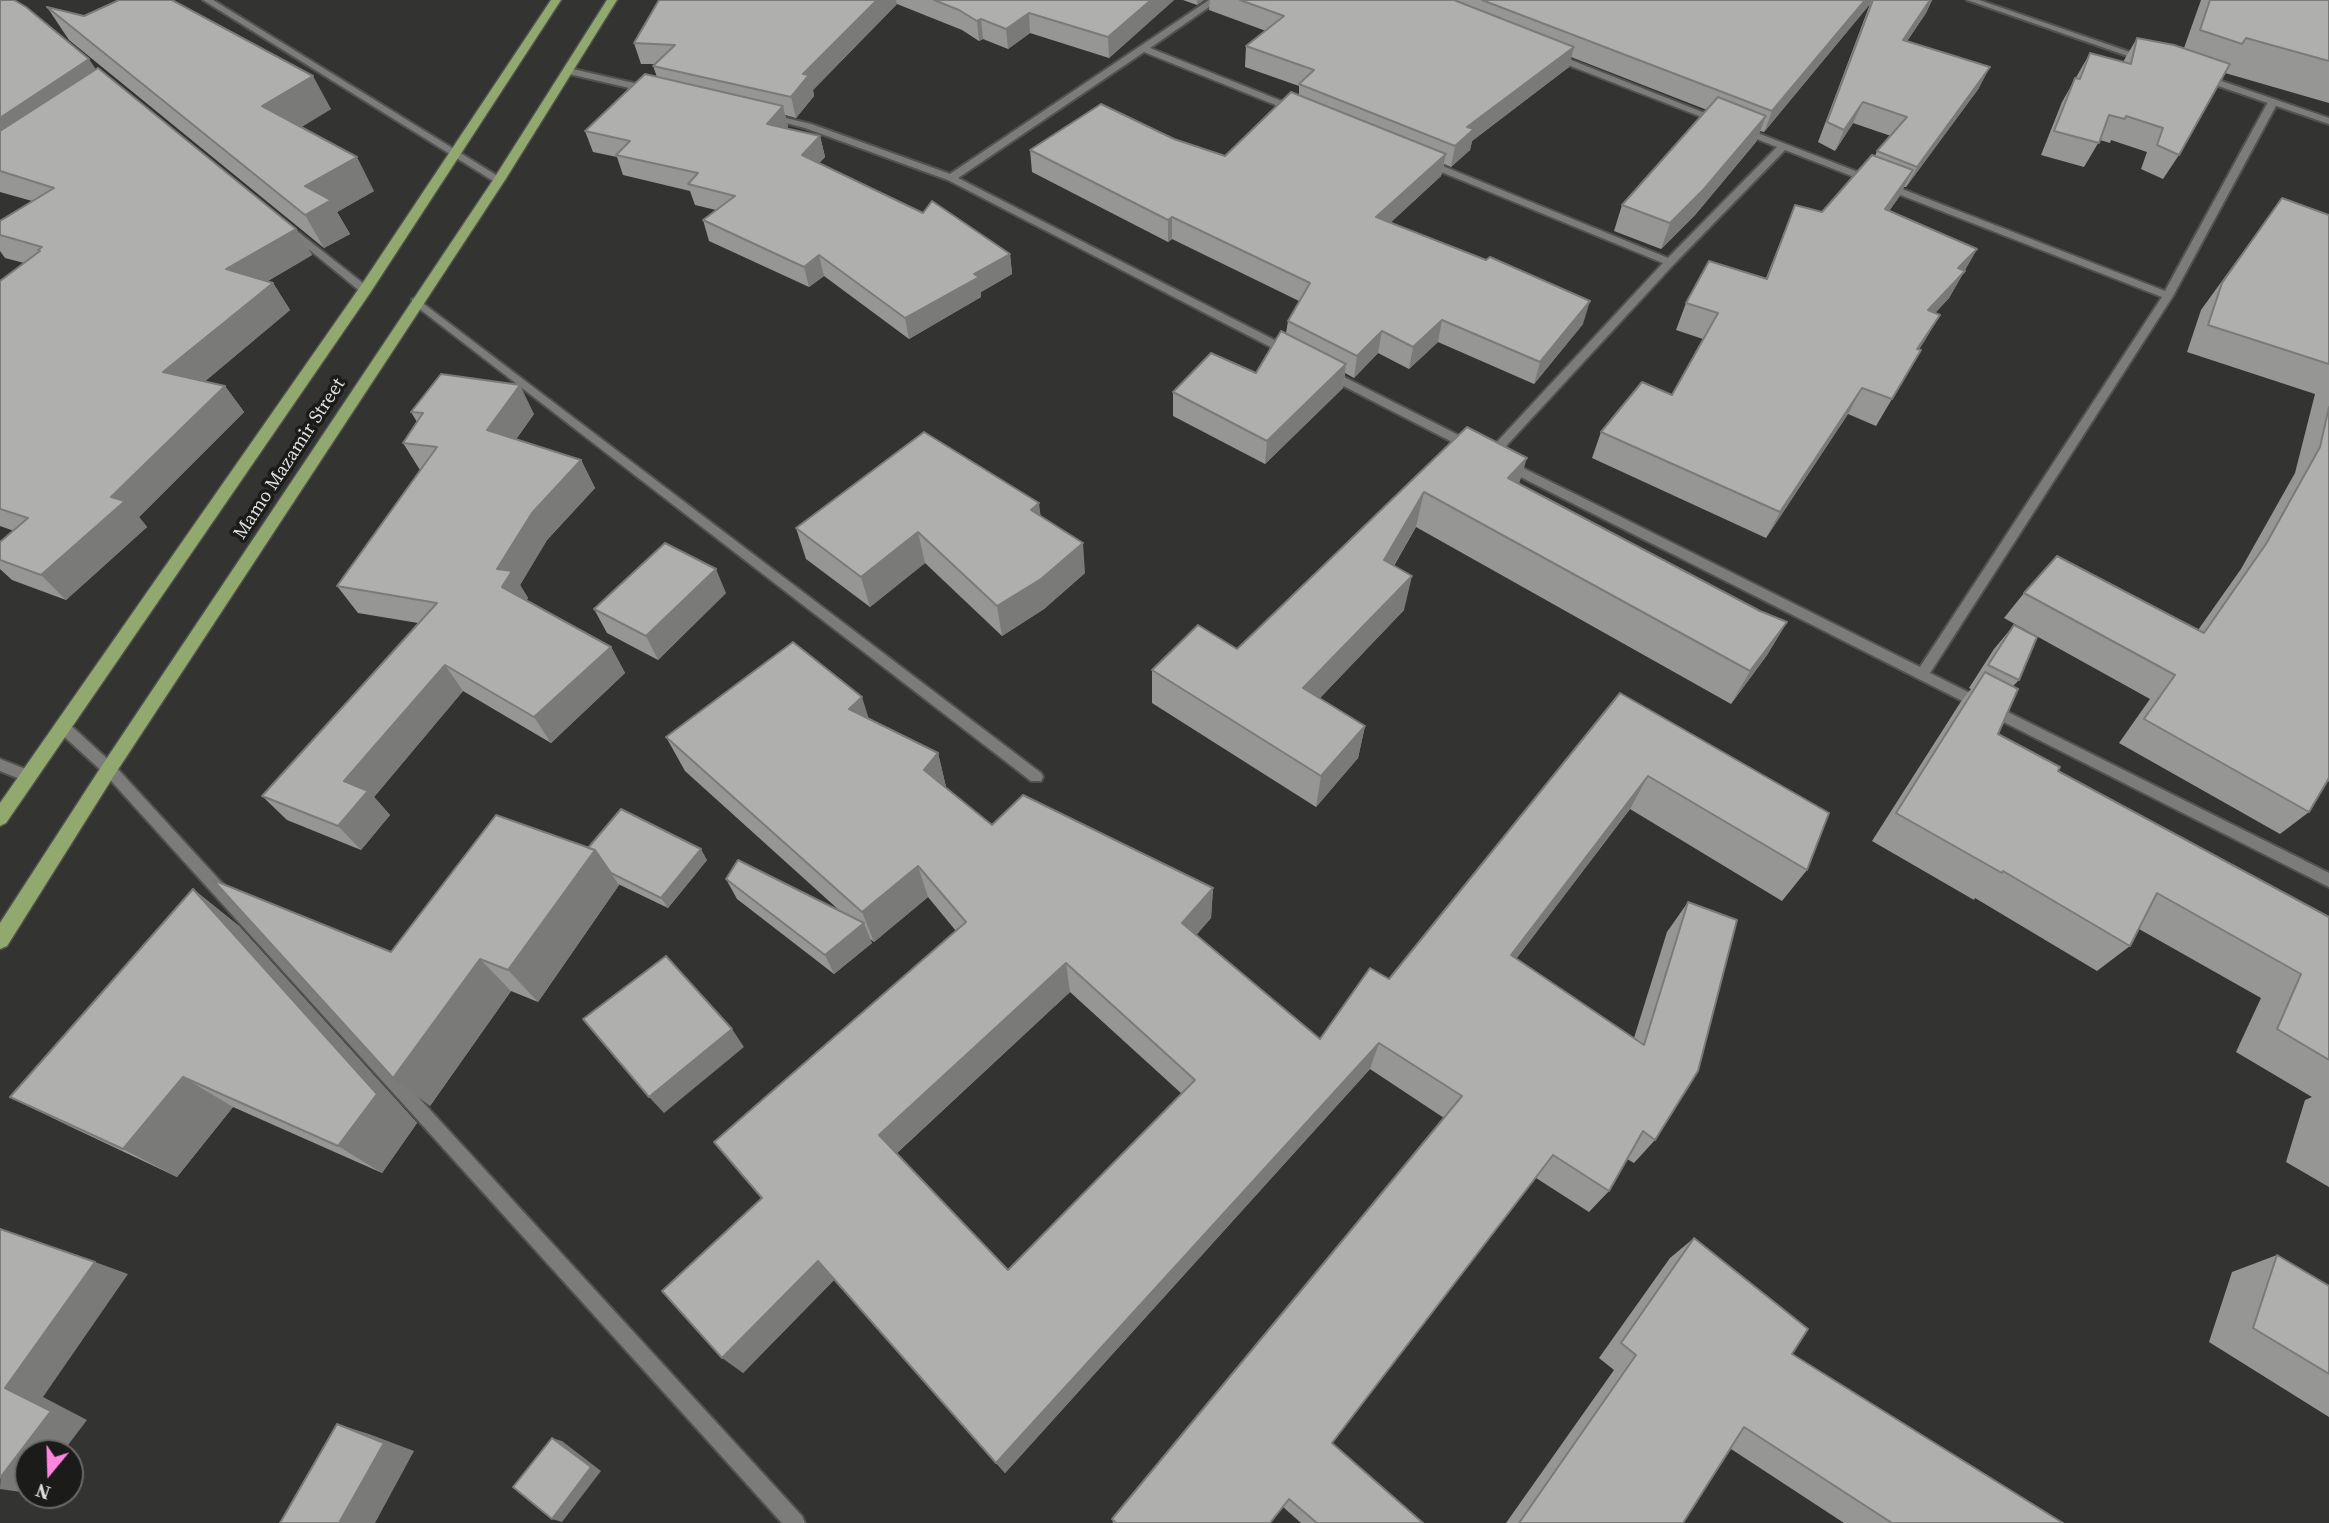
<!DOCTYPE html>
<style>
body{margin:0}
#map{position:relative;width:2329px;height:1523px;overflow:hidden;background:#333432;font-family:"Source Serif 4",serif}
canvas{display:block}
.north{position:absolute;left:14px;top:1439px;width:70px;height:70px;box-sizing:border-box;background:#1b1b1a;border:2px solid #696968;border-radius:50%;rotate:199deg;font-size:19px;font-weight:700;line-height:28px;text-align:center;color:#dedfde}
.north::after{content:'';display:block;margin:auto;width:24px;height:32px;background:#fe85e0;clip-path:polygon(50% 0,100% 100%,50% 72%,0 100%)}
</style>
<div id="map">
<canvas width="2329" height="1523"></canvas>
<div class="north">N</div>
</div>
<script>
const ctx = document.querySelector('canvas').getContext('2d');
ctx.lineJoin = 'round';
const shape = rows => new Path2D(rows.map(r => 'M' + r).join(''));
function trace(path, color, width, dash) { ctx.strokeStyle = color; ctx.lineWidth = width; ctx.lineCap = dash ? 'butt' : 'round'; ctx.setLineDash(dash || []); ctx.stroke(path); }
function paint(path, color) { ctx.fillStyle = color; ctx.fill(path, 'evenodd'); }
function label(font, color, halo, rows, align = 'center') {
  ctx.font = font + ' "Source Serif 4",serif'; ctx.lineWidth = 7; ctx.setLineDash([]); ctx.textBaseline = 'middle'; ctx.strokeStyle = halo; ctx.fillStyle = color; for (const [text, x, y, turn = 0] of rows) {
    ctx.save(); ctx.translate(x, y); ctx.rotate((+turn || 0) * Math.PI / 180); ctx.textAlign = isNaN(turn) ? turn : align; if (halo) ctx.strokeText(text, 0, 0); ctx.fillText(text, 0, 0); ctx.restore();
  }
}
const minor = shape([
 [1209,0,1219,0,1150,48,1299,108,1299,112,1293,112,1144,52,958,178,1292,349,1294,352,1288,356,948,180,805,128,764,117,769,114,811,124,950,174,1209,0],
 [1550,54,1556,54,1725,121,1717,123,1550,58,1550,54],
 [568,68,651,87,656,90,651,93,565,73,565,69,568,68],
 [2273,99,2278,102,2173,296,1930,673,2329,873,2329,887,1501,467,1499,464,1505,460,1509,461,1920,667,2162,297,1785,150,1674,264,1494,459,1486,459,1484,456,1663,263,1422,164,1422,160,1428,160,1668,258,1777,147,1739,132,1739,128,1742,127,2165,291,2268,102,2273,99],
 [288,224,369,288,369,292,361,292,284,229,283,227,288,224],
 [416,298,1041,773,1043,777,1041,781,1031,781,412,303,412,299,416,298],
 [1328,369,1476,444,1478,447,1476,450,1468,450,1324,376,1324,370,1328,369],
 [0,759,33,772,35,776,33,780,28,782,0,771,0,759]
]);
const tertiary = shape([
 [203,0,213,0,504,180,495,182,203,0],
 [1967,0,1979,0,2150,59,2142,61,1967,0],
 [2198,75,2204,75,2329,118,2329,124,2198,79,2198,75],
 [62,720,67,722,114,765,802,1516,805,1523,782,1523,104,773,57,730,55,726,57,722,62,720]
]);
const primary = shape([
 [551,0,561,0,370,293,6,823,0,826,0,803,360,287,551,0],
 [607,0,617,0,505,180,115,774,7,946,0,949,0,923,103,764,493,180,607,0]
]);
const wall = shape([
 [0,0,96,70,296,229,312,255,268,281,273,283,290,310,204,382,225,386,244,412,139,517,147,527,66,600,12,580,0,569,0,542,14,531,0,526,0,281,24,263,5,258,0,251,0,221,32,201,0,192],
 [659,0,1174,0,1109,58,1030,33,1008,49,983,39,979,41,962,30,897,4,813,90,814,96,796,118,785,115,788,127,786,129,820,136,825,157,819,163,1010,254,1012,274,981,292,981,297,909,339,824,276,809,287,709,241,703,220,716,210,695,205,690,191,623,175,617,157,593,152,585,131,657,77,653,66,655,64,641,64,634,43],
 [1183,0,1204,0,1197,5],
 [1210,0,1932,0,1926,13,1907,41,1979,88,1906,187,1904,187,1899,197,1889,211,1977,249,1949,298,1935,313,1940,315,1919,349,1921,350,1876,426,1848,414,1766,538,1592,458,1601,432,1672,395,1703,339,1676,330,1686,303,1766,278,1795,205,1822,212,1875,156,1877,151,1891,136,1853,123,1835,151,1818,142,1870,4,1764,132,1760,131,1756,142,1695,215,1661,249,1614,231,1622,205,1707,110,1571,57,1569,67,1472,141,1470,150,1451,167,1444,164,1441,176,1391,222,1583,324,1534,384,1438,342,1409,369,1378,353,1354,378,1345,373,1343,388,1265,464,1173,416,1173,392,1256,373,1286,333,1288,321,1299,301,1172,239,1168,242,1032,172,1030,150,1174,139,1225,156,1299,95,1299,86,1245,67,1246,46,1266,31,1209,10],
 [2201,0,2329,0,2329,103,2225,73,2179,155,2163,179,2141,169,2147,152,2111,140,2110,143,2100,140,2084,167,2041,155,2062,102,2090,53,2123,62,2137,38,2184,48],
 [47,7,331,109,301,127,374,191,337,212,350,234,324,248,69,40],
 [2282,198,2329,215,2329,782,2328,781,2309,812,2280,834,2119,743,2150,699,2004,618,2024,593,2198,630,2241,569,2295,473,2315,394,2187,352,2201,310],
 [411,412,534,414,516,439,581,460,595,488,547,540,520,585,528,598,526,601,611,647,625,673,551,743,463,691,374,797,390,815,361,850,287,820,262,796,418,623,358,613,337,586,420,470,403,443,417,422],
 [1467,427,1519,484,1760,611,1787,622,1767,655,1731,704,1416,527,1394,566,1404,610,1320,698,1365,726,1358,758,1316,807,1152,703,1152,670,1237,649],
 [1041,516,1085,573,1044,609,1002,636,925,563,870,607,806,559,796,528],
 [726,593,658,660,607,633,594,609],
 [2014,625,2019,680,2013,686,1998,734,2058,771,2329,917,2329,1187,2286,1162,2305,1100,2312,1097,2236,1052,2261,998,2139,929,2130,946,2097,971,1975,898,1974,900,1872,841,1960,703,1971,689,1969,688,1994,649],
 [1620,693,1807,870,1782,901,1630,809,1516,959,1634,1038,1667,932,1688,902,1655,1140,1634,1163,1627,1159,1609,1191,1589,1212,1536,1178,1332,1443,1423,1523,1301,1523,1283,1507,1270,1523,1113,1523,1112,1519,1444,1118,1370,1069,1005,1473,834,1280,743,1373,762,1198,956,931,928,897,874,942,870,939,872,943,834,974,737,899,726,879,840,911,685,771,666,737,869,719,938,753,946,787,992,825,1213,888,1211,918,1196,935,1320,1039,1389,979],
 [1070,992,1182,1094,1008,1270,896,1154],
 [588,848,707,860,668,908,618,884,619,885,538,1002,511,991,430,1106,391,952],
 [193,889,239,926,417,1123,382,1173,233,1107,177,1177,69,1126,10,1097],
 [1694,1238,1792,1354,2063,1523,1844,1523,1731,1449,1683,1523,1506,1523,1614,1370,1599,1358,1670,1258],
 [2277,1255,2329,1286,2329,1417,2209,1342,2232,1272]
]);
const shadedWall = shape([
 [877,0,896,0,897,4,813,90,814,96,796,118,791,97,803,74],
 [1151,0,1174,0,1109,58,1108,37],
 [1197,0,1204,0,1197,5],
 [1865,0,1872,0,1870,4,1764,132,1772,111],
 [1930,0,1932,0,1926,13,1894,61,1903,40],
 [1029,13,1030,33,1008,49,1006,29],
 [981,19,983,39,979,41,977,21],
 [1574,47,1569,67,1472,141,1470,150,1451,167,1455,146,1467,127],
 [89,59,107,86,0,158,0,118],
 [1990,67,1979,88,1906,187,1917,167],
 [313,76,331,109,282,139,262,106],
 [1863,102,1853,123,1835,151,1844,130],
 [783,106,788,127,773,145,767,124],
 [1766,116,1756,142,1695,215,1661,249,1670,223],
 [820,136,825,157,807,176,802,155],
 [1446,154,1441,176,1373,239,1376,217],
 [357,157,374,191,337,212,350,234,324,248,305,215,305,186],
 [1913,170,1899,197,1871,236,1885,209],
 [1172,217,1172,239,1168,242,1168,220],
 [296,229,312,255,244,295,226,269],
 [1977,249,1949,298,1913,337,1928,310,1958,268],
 [1010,254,1012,274,981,292,981,297,909,339,905,318,974,274],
 [819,255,824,276,809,287,804,267],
 [273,283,290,310,184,399,163,372],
 [1590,301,1583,324,1534,384,1540,362],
 [1940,315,1924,342,1902,375,1917,349],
 [1442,320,1438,342,1409,369,1413,347],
 [1382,331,1378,353,1354,378,1357,356],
 [1346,364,1343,388,1265,464,1267,441],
 [520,385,534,414,503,458,487,430],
 [225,386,244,412,139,517,147,527,66,600,41,575,111,497],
 [1862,388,1848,414,1766,538,1780,512],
 [1527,458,1516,494,1508,478],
 [581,460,595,488,547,540,520,585,528,598,518,614,502,587,497,569,532,513],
 [1424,492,1416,527,1377,594,1384,560],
 [1039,503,1043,534,1031,510],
 [918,532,925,563,870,607,861,577],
 [1083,543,1085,573,1044,609,1002,636,997,606],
 [716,569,726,593,658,660,646,636],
 [1412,576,1404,610,1298,721,1303,688],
 [1787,622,1767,655,1731,704,1750,671],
 [611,647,625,673,551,743,534,717],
 [445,665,463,691,374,797,390,815,361,850,338,826,344,781],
 [862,697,873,732,849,709],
 [1365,726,1358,758,1316,807,1321,776],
 [938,753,946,787,933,803,924,770],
 [1648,776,1630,809,1497,984,1511,955],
 [701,849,707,860,668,908,661,898],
 [595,850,619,885,538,1002,508,970],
 [918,866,928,897,874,942,862,912],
 [1213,888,1211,918,1181,953,1182,923],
 [193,889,239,926,417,1123,382,1173,338,1146],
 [864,923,872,943,834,974,825,955],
 [480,959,511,991,430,1106,393,1078],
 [1066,963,1070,992,891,1158,879,1135],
 [732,1029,744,1047,664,1113,649,1097],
 [1379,1043,1370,1069,1005,1473,996,1463],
 [183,1077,233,1107,177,1177,123,1149],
 [818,1261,834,1280,743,1373,722,1358],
 [95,1262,128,1274,43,1397,87,1420,62,1453,28,1453,28,1493,0,1489,5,1388],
 [337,1424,369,1434,414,1451,375,1523,339,1523],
 [552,1438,562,1441,601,1471,562,1522,552,1519]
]);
const building = shape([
 [0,0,14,0,26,7,89,59,0,118,0,0],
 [119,0,172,0,313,76,262,106,357,157,305,186,331,200,305,215,47,7,84,16,119,0],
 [659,0,877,0,803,74,809,75,791,97,653,66,675,45,634,43,659,0],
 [934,0,1151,0,1108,37,1029,13,1006,29,981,19,977,21,959,10,934,0],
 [1240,0,1454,0,1574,47,1467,127,1474,129,1455,146,1299,84,1314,70,1246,46,1284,16,1240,0],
 [1482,0,1865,0,1772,111,1482,0],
 [1873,0,1930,0,1903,40,1990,67,1917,167,1877,151,1907,117,1863,102,1844,130,1827,122,1873,0],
 [2210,0,2329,0,2329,61,2246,38,2242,44,2200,30,2210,0],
 [2137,38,2174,45,2230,64,2179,155,2157,145,2163,128,2126,116,2125,119,2109,115,2099,143,2054,131,2075,78,2080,79,2090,53,2131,64,2137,38],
 [98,68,296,229,226,269,273,283,163,372,225,386,111,497,125,501,41,575,0,560,0,542,28,518,0,509,0,281,40,251,38,250,42,247,0,235,0,221,54,188,0,171,0,131,98,68],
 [645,74,783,106,767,124,820,136,802,155,923,213,932,201,1010,254,974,274,979,277,905,318,819,255,804,267,703,220,735,196,688,184,698,173,616,155,630,141,585,131,645,74],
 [1291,92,1446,154,1376,217,1486,260,1490,257,1590,301,1540,362,1442,320,1413,347,1382,331,1357,356,1288,321,1310,283,1172,217,1168,220,1030,150,1101,104,1174,139,1225,156,1291,92],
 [1718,97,1766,116,1704,189,1670,223,1622,205,1718,97],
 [1872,155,1913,170,1885,209,1977,249,1958,268,1965,271,1928,310,1940,315,1917,349,1921,350,1892,399,1862,388,1780,512,1601,432,1642,382,1672,395,1718,313,1686,303,1709,261,1767,279,1795,205,1822,212,1872,155],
 [2282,198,2329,215,2329,364,2208,325,2222,283,2282,198],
 [1281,331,1346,364,1267,441,1173,392,1211,353,1256,373,1281,331],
 [441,374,520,385,487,430,581,460,532,513,497,569,512,571,502,587,611,647,534,717,445,665,344,781,368,791,338,826,262,796,437,603,337,586,437,447,403,443,423,413,411,412,441,374],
 [2329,407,2329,778,2309,812,2144,719,2175,675,2024,593,2057,556,2204,633,2266,544,2320,447,2329,407],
 [1467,427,1527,458,1508,478,1760,611,1787,622,1750,671,1424,492,1384,560,1412,576,1303,688,1365,726,1321,776,1152,670,1198,625,1237,649,1467,427],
 [924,432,1039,503,1031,510,1083,543,1041,579,997,606,918,532,861,577,796,528,924,432],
 [665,543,716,569,646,636,594,609,665,543],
 [2014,625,2037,637,2019,680,1988,665,2014,625],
 [793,642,862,697,849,709,938,753,924,770,992,825,1023,795,1213,888,1182,923,1320,1039,1370,968,1389,979,1620,693,1829,813,1807,870,1648,776,1511,955,1644,1045,1688,902,1737,920,1698,1071,1655,1140,1643,1131,1609,1191,1553,1155,1332,1443,1423,1523,1317,1523,1289,1499,1270,1523,1116,1523,1112,1519,1462,1096,1379,1043,996,1463,818,1261,722,1358,662,1291,762,1198,714,1142,966,922,918,866,862,912,666,737,793,642],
 [1066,963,1195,1080,1008,1270,879,1135,1066,963],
 [1985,672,2018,689,1998,734,2060,767,2058,771,2329,917,2329,1060,2277,1029,2301,974,2157,893,2130,946,2003,871,2002,873,1896,813,1985,672],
 [621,809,701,849,661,898,611,873,595,850,588,848,621,809],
 [496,815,595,850,508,970,480,959,393,1078,213,880,391,952,496,815],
 [738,860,864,923,825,955,726,879,738,860],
 [193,889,377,1094,338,1146,183,1077,123,1149,10,1097,193,889],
 [666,956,732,1029,649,1097,583,1019,666,956],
 [0,1229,95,1262,5,1388,51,1411,0,1478,0,1229],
 [1694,1238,1808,1329,1792,1354,2063,1523,1892,1523,1744,1427,1683,1523,1519,1523,1636,1355,1621,1343,1694,1238],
 [2277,1255,2329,1286,2329,1374,2253,1328,2277,1255],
 [337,1424,384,1443,339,1523,280,1523,337,1424],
 [552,1438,591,1467,552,1519,513,1487,552,1438]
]);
const streetNames = [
 ["Mamo Mazamir Street",290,459,-57]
];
trace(minor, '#525351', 4);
trace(tertiary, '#525351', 4);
trace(primary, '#525351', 3);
paint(minor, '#7c7d7b');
paint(tertiary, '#7c7d7b');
paint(primary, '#91a96e');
paint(wall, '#969795');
paint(shadedWall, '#7a7b79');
paint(building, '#afb0ad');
trace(building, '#7a7b79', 2);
label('19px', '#dedfde', '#1b1b1a', streetNames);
</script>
